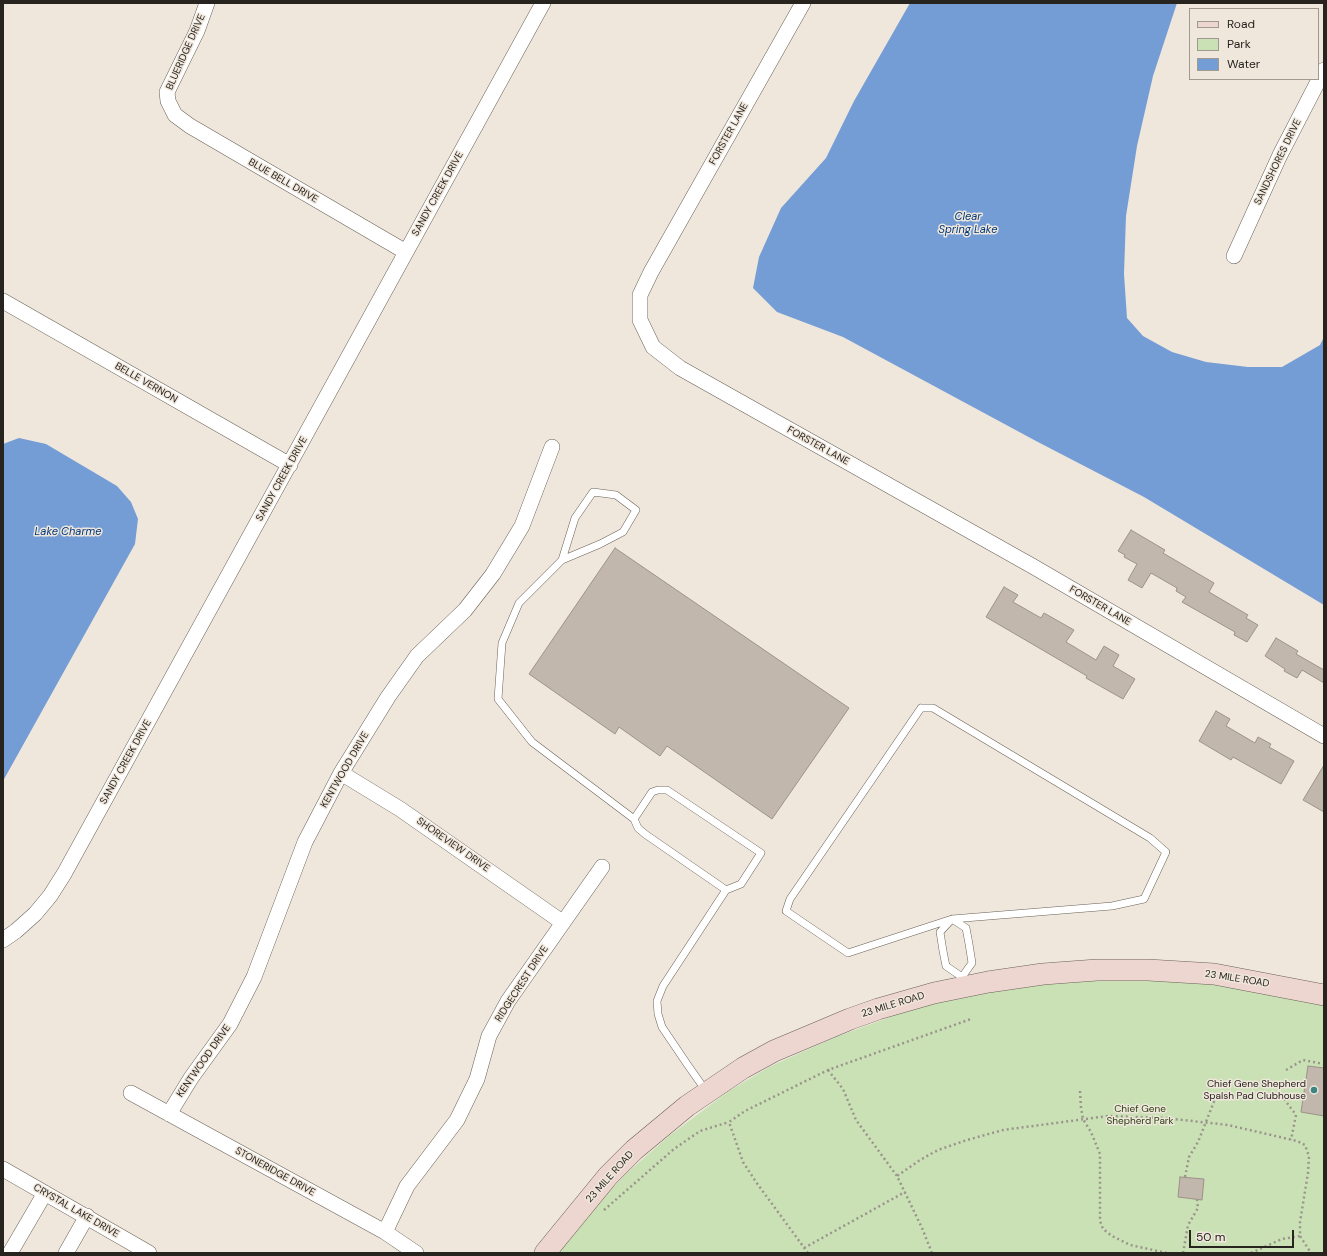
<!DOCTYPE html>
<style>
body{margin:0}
#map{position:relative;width:1327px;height:1256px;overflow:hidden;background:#f0e7dc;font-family:"DM Sans",sans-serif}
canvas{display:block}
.frame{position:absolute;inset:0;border:4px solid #27231f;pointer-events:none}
.legend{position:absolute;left:1189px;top:8px;width:130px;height:72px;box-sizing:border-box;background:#f0e7dc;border:1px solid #a09990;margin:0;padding:5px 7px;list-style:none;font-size:12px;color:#27231f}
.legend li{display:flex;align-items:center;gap:8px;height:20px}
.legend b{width:20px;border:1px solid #a09990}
.scale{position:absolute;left:1189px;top:1230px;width:105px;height:18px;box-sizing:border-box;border:2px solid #27231f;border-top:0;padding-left:5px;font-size:12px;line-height:14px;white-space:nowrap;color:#27231f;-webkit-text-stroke:3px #f0e7dc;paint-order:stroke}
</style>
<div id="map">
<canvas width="1327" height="1256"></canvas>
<div class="frame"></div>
<ul class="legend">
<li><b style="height:5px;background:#eed6d0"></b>Road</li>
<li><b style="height:11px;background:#cae1b6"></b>Park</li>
<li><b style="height:11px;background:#749dd6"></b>Water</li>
</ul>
<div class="scale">50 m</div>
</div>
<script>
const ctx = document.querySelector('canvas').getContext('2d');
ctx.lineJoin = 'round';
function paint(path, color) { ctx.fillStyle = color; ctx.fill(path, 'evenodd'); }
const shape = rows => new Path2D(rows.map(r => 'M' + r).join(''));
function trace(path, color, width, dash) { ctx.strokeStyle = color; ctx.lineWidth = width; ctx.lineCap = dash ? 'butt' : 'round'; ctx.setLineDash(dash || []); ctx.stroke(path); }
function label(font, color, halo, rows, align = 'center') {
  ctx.font = font + ' "DM Sans",sans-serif'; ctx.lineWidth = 3; ctx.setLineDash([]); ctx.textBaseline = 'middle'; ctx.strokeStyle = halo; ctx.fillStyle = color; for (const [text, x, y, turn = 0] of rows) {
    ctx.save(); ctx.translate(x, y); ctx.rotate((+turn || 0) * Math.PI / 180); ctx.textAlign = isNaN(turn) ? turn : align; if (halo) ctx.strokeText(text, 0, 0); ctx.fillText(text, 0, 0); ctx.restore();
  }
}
const green = shape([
 [1171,977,1324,1001,1324,1253,552,1253,577,1224,627,1173,669,1136,729,1091,771,1066,836,1037,936,1000,1046,980]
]);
const water = shape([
 [910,3,1177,3,1153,76,1137,146,1126,216,1124,274,1127,318,1143,336,1172,352,1206,362,1248,367,1282,367,1320,345,1324,337,1324,605,1144,497,1036,441,843,337,777,312,753,288,759,257,781,208,826,158,854,101],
 [19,438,46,444,117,486,131,502,138,519,135,544,3,781,3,444]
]);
const building = shape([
 [1131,530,1165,550,1163,553,1214,583,1209,592,1248,615,1246,618,1258,625,1247,642,1234,635,1235,632,1182,602,1186,597,1176,591,1177,588,1151,573,1142,588,1128,580,1137,564,1124,557,1125,555,1118,551,1131,530],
 [615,548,849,708,772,819,667,746,660,756,619,727,615,734,529,674,615,548],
 [1004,587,1018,595,1013,602,1041,618,1044,613,1074,630,1066,642,1096,660,1104,646,1119,655,1113,666,1135,679,1123,699,1086,678,1087,676,986,617,1004,587],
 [1276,638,1298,651,1296,654,1324,670,1324,683,1302,670,1297,678,1284,671,1285,669,1265,656,1276,638],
 [1216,711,1230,719,1226,726,1255,743,1258,737,1271,744,1269,747,1294,761,1281,784,1233,757,1231,760,1199,741,1216,711],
 [1324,765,1324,812,1303,800,1324,765],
 [1308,1066,1324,1068,1324,1116,1301,1112,1308,1066],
 [1180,1177,1204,1179,1202,1200,1178,1197,1180,1177]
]);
const path = shape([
 [828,1070,843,1089,856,1120,897,1176],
 [1286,1070,1303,1060,1324,1064],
 [1080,1091,1081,1108,1083,1119,1091,1132,1100,1154,1100,1221,1103,1229,1112,1236,1130,1245,1167,1253],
 [1281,1095,1296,1115,1291,1140],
 [1185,1177,1189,1157,1198,1142,1217,1094],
 [604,1210,674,1149,700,1131,729,1122],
 [804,1248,905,1192],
 [808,1253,756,1182,743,1162,729,1122,745,1111,828,1070,971,1019],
 [932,1253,922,1228,897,1176,920,1160,938,1150,967,1140,1003,1130,1108,1116,1165,1118,1228,1125,1297,1141,1305,1145,1309,1156,1308,1173,1300,1222,1300,1236,1311,1253],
 [1183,1253,1188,1225,1198,1208,1197,1200],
 [1251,1253,1282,1239,1300,1236]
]);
const lane = shape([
 [562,560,575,518,593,492,616,495,636,510,623,532,600,544,562,560,519,603,502,643,498,699,532,742,634,819],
 [921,708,933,708,1150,838,1166,852,1144,899,1112,906,952,919,848,953,786,911,790,899,921,708],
 [962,977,972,963,969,944,966,928,952,919,940,932,943,951,946,966,962,977,964,984],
 [706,1091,687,1064,662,1027,658,1014,657,1001,663,986,726,890,645,834,638,828,634,819,652,792,658,790,667,790,761,853,741,884,726,890]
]);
const street = shape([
 [207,3,197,31,167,92,168,101,175,115,190,126,406,252],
 [803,3,651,272,640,295,640,320,653,347,680,368,1034,567,1324,736],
 [1234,256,1280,155,1324,70],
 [3,301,290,465],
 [341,773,400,809,562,922],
 [3,940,16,931,35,914,50,896,64,874,543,3],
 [131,1093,385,1232,416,1253],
 [169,1114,191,1078,230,1024,254,977,305,842,341,773,388,697,417,656,465,610,493,574,522,526,552,447],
 [3,1169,149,1253],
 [385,1232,407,1186,457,1120,477,1079,489,1036,508,1001,602,867],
 [10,1253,45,1193],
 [66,1253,87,1216]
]);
const secondary = shape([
 [545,1253,608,1176,634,1150,687,1106,743,1068,774,1051,850,1019,878,1009,934,993,988,982,1043,974,1097,970,1148,970,1214,974,1324,995]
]);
const markers = [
 [1314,1090,4,"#3d8584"]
];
const streetNames = [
 ["BLUERIDGE DRIVE",186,52,-66],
 ["FORSTER LANE",729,134,-61],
 ["SANDSHORES DRIVE",1278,162,-64],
 ["BLUE BELL DRIVE",283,181,30],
 ["SANDY CREEK DRIVE",438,194,-61],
 ["BELLE VERNON",146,383,30],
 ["FORSTER LANE",818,446,29],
 ["SANDY CREEK DRIVE",282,479,-61],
 ["FORSTER LANE",1100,606,30],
 ["SANDY CREEK DRIVE",126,762,-61],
 ["KENTWOOD DRIVE",345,770,-60],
 ["SHOREVIEW DRIVE",453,845,35],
 ["23 MILE ROAD",1237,979,9],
 ["RIDGECREST DRIVE",522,984,-57],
 ["23 MILE ROAD",893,1005,-17],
 ["KENTWOOD DRIVE",204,1061,-55],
 ["STONERIDGE DRIVE",275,1172,29],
 ["23 MILE ROAD",610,1177,-48],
 ["CRYSTAL LAKE DRIVE",76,1211,30]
];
const poiNames = [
 ["Chief Gene Shepherd",1306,1084],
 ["Spalsh Pad Clubhouse",1306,1096]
];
const parkNames = [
 ["Chief Gene",1140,1109],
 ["Shepherd Park",1140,1121]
];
const waterNames = [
 ["Clear",968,217],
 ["Spring Lake",968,230],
 ["Lake Charme",68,532]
];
paint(green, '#cae1b6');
paint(water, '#749dd6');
paint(building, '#c2b7ad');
trace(building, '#9d9289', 1);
trace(lane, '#696157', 8);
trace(street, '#696157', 16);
trace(secondary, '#696157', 22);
trace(path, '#9b948c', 2.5, [2, 3]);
trace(lane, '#fff', 7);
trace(street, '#fff', 15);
trace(secondary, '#eed6d0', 21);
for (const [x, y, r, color] of markers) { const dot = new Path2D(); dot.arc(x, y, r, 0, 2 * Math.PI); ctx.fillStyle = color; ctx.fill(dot); trace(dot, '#f0e7dc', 1.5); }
label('10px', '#27231f', '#f0e7dc', streetNames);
label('10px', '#27231f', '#f0e7dc', poiNames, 'right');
label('10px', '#283e10', '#f0e7dc', parkNames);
label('italic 11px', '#003779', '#f0e7dc', waterNames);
</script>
